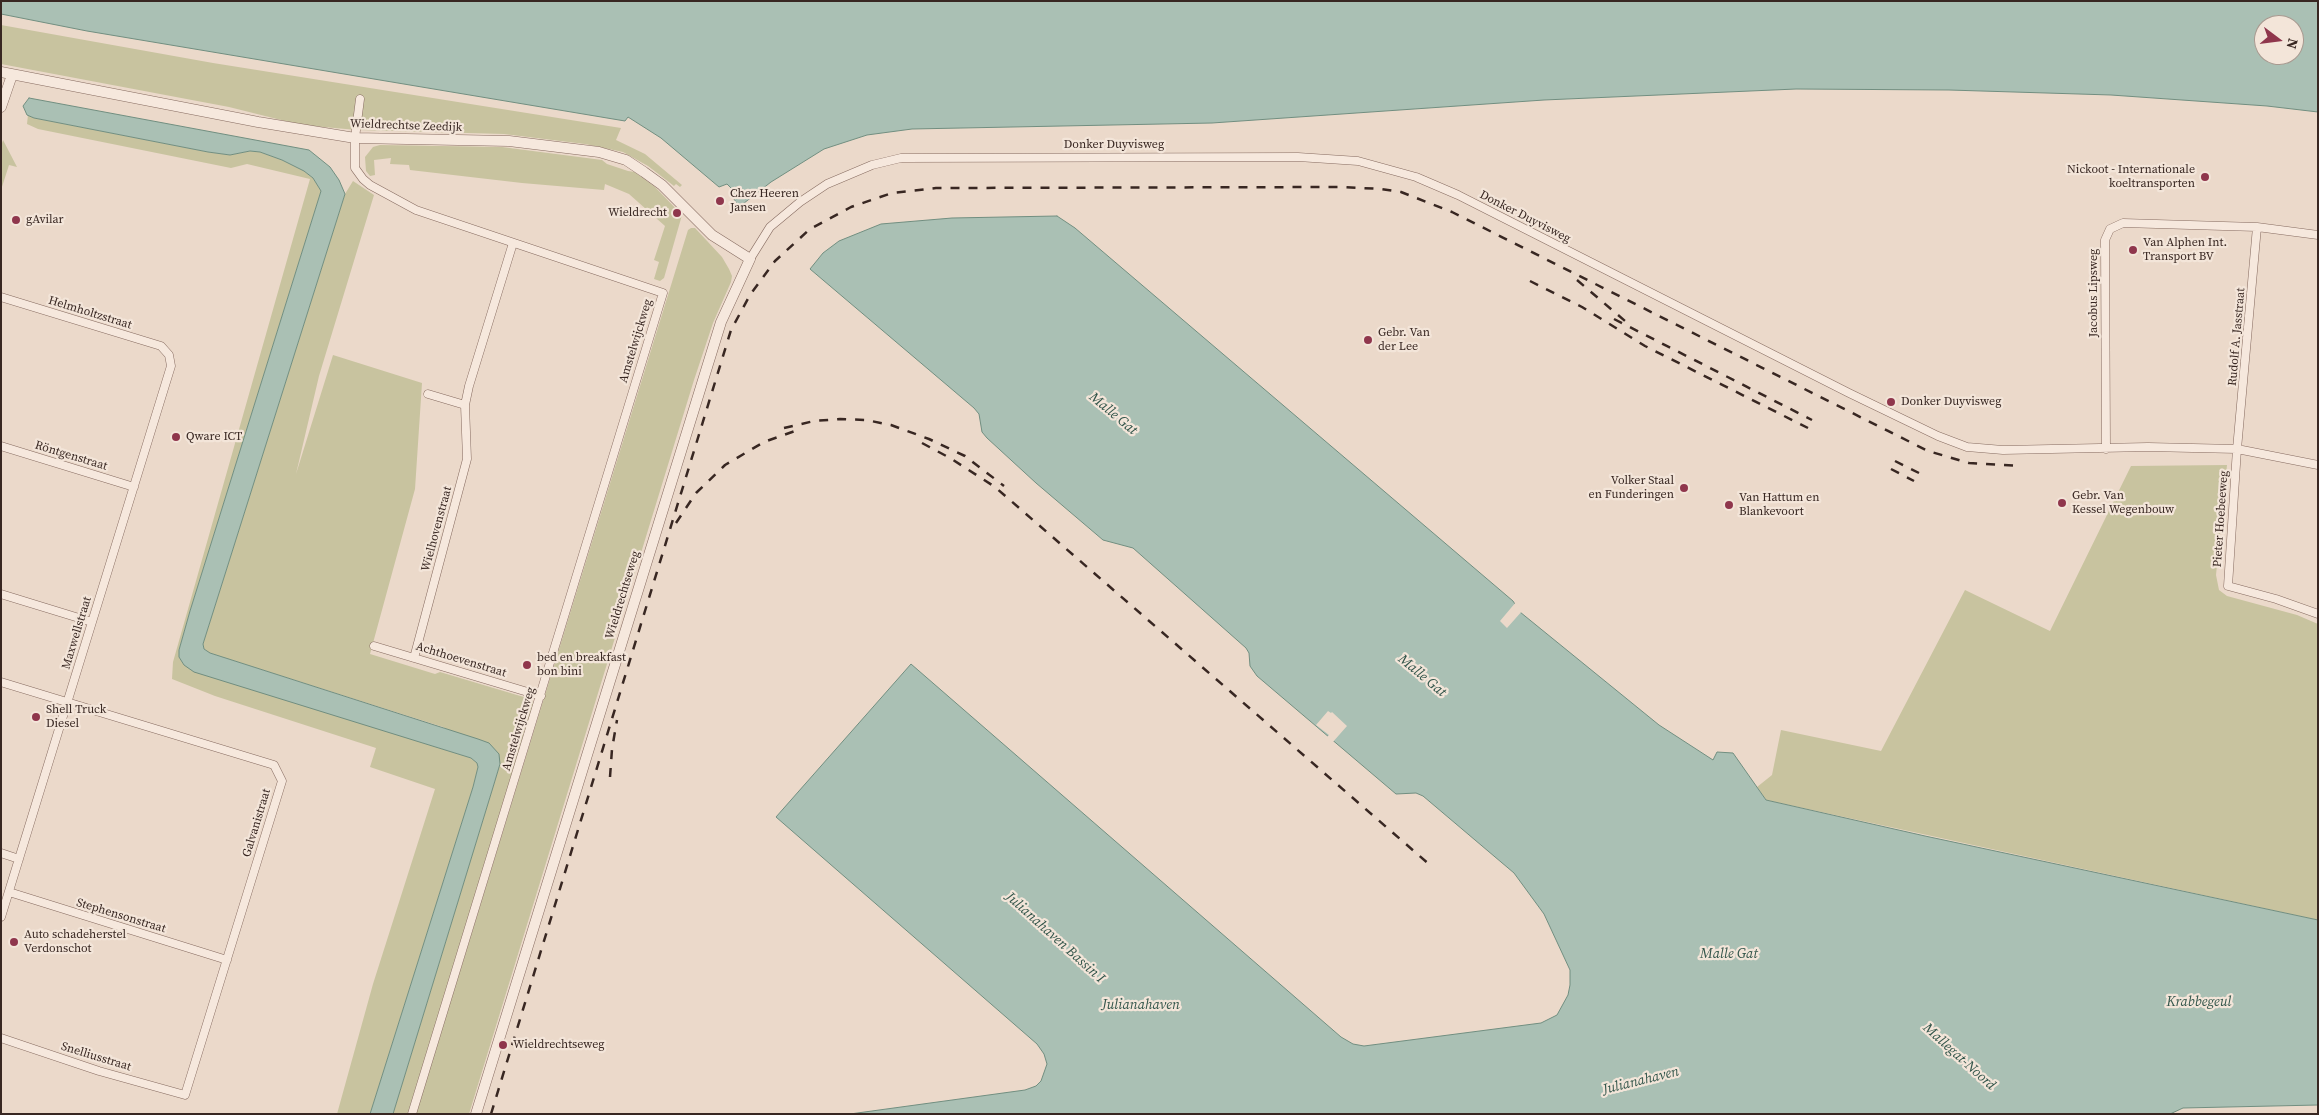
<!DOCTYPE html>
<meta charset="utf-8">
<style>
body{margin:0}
#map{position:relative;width:2319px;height:1115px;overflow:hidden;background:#ebd9ca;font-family:"Source Serif 4",serif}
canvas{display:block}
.frame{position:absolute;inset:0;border:2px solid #382722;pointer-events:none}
.north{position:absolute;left:2254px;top:15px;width:50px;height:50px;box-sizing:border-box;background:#f3e5d9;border:1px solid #a89990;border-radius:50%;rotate:105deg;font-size:14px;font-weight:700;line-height:20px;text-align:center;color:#382722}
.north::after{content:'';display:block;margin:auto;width:18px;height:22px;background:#8f364c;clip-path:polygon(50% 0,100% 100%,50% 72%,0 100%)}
</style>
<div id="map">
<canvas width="2319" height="1115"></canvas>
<div class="frame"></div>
<div class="north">N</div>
</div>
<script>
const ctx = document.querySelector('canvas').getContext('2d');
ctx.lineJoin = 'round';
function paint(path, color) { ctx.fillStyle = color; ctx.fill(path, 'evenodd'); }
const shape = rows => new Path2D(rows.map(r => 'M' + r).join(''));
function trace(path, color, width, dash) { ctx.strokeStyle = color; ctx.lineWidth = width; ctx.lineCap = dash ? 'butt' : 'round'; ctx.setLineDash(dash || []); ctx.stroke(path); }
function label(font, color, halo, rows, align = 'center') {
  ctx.font = font + ' "Source Serif 4",serif'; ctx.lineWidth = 4.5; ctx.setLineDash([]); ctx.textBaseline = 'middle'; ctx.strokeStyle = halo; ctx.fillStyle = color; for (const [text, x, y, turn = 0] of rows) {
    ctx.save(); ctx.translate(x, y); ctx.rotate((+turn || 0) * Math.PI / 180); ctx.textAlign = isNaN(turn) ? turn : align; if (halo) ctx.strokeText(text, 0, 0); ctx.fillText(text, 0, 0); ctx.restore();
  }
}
const green = shape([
 [1,25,213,63,621,128,616,140,645,154,682,185,680,187,676,184,674,186,648,166,623,152,585,144,504,134,357,130,301,125,229,107,1,64],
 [28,115,34,118,208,152,230,155,250,151,260,152,282,160,304,171,313,178,321,191,190,611,179,650,179,657,184,665,471,758,477,763,478,767,473,787,370,1114,337,1114,373,984,435,789,370,767,376,748,215,696,172,679,173,662,310,179,247,164,231,168,221,166,38,129,27,124],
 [3,140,17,167,9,165,1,190,1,146],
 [380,145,502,147,602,160,607,164,628,171,635,172,655,187,682,215,664,278,660,281,654,279,659,262,654,260,665,226,629,194,605,184,604,190,522,183,410,170,409,165,390,164,391,158,374,160,375,175,370,176,366,171,365,157,373,147],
 [353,181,374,195,319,376,296,474,333,355,422,383,415,489,370,654,435,674,440,672,517,695,531,699,534,704,408,1114,393,1114,500,764,443,727,209,653,204,649,203,644,345,194],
 [691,228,695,228,722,257,729,269,732,276,731,282,713,323,694,380,469,1114,416,1114,688,230],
 [2227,465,2216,575,2219,590,2227,596,2297,615,2318,624,2318,920,1766,800,1757,787,1772,775,1781,730,1881,751,1965,590,2050,631,2131,466]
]);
const water = shape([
 [1,1,2318,1,2318,112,2267,106,2111,95,1949,90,1796,89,1544,100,1212,123,912,129,867,135,824,149,771,182,739,207,734,199,734,191,727,184,719,187,661,138,628,117,625,121,87,31,1,14,1,1],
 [2264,25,2294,25,2294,55,2264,55,2264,25],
 [29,98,309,150,330,167,339,180,345,194,203,644,204,649,210,653,478,739,489,743,499,754,500,764,494,784,393,1114,370,1114,473,787,478,767,477,763,471,758,194,672,184,665,179,657,179,650,190,611,321,191,313,178,304,171,282,160,260,152,250,151,230,155,208,152,34,118,27,115,23,106,29,98],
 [1057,216,1075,228,1513,601,1520,612,1659,725,1713,760,1717,752,1733,753,1766,800,1925,836,2318,920,2318,1105,2183,1108,2170,1114,850,1114,1025,1090,1036,1086,1041,1081,1047,1064,1044,1054,1037,1044,776,817,911,664,1341,1037,1353,1044,1364,1046,1541,1023,1557,1015,1568,995,1570,985,1570,970,1544,914,1514,873,1423,796,1416,793,1396,794,1257,676,1250,666,1249,653,1246,648,1133,548,1103,540,1036,483,987,438,982,432,979,414,974,408,810,269,823,253,839,241,881,224,952,218,1057,216]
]);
const pier = shape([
 [1516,602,1523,610,1507,628,1500,621],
 [1328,711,1331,713,1332,712,1347,726,1332,743,1326,738,1329,735,1316,725]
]);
const minor = shape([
 [360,99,355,138,355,168,363,179,370,185,416,210,663,293,412,1114],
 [2257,227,2237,449,2228,586,2276,599,2318,614],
 [750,259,770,227,800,202,827,184,872,165,901,158,1298,157,1358,161,1416,177,1458,195,1849,393,1938,436,1967,447,2003,450,2148,447,2237,449,2318,465],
 [1,297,161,346,169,355,171,366,1,917],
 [428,394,465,405],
 [1,446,134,487],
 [2106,449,2105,240,2110,229,2123,223,2257,227,2318,235],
 [1,594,92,622],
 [374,646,541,696],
 [414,658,467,459,465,405,469,386,513,243],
 [1,682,274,765,282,781,185,1095,99,1071,1,1038],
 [1,853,19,859],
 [9,892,227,960]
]);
const tertiary = shape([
 [1,72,258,122,355,138,509,141,599,152,626,160,644,172,662,185,712,235,750,259,721,322,476,1114],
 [1,107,12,75]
]);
const rail = shape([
 [1577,280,1625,321],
 [1530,281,1582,307,1645,346,1808,428],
 [1614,319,1812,420],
 [784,428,814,421,840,419,866,420,891,425,929,439,965,456,1004,486],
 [922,443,950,458,995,487,1430,865],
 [1895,461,1919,473],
 [1891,469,1914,481],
 [676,523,696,493,725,465,764,442,795,431],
 [610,777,612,749,617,720],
 [491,1114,731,330,750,295,775,261,810,229,851,207,892,193,936,188,1342,187,1381,189,1401,192,1452,212,1928,451,1969,463,2021,466]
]);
const markers = [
 [2205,177,5,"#8f364c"],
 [720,201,5,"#8f364c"],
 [677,213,5,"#8f364c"],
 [16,220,5,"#8f364c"],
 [2133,250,5,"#8f364c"],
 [1368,340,5,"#8f364c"],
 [1891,402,5,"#8f364c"],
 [176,437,5,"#8f364c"],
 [1684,488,5,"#8f364c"],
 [2062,503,5,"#8f364c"],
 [1729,505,5,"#8f364c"],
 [527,665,5,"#8f364c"],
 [36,717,5,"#8f364c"],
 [14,942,5,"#8f364c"],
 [503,1045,5,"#8f364c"]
];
const streetNames = [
 ["Wieldrechtse Zeedijk",406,126,2],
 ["Donker Duyvisweg",1114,145],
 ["Donker Duyvisweg",1525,217,27],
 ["Jacobus Lipsweg",2094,293,-90],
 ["Helmholtzstraat",90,313,17],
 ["Rudolf A. Jasstraat",2237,337,-85],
 ["Amstelwijckweg",636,341,-73],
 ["Röntgenstraat",71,456,17],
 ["Pieter Hoebeeweg",2221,519,-86],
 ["Wielhovenstraat",437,529,-75],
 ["Wieldrechtseweg",623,595,-73],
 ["Maxwellstraat",77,633,-73],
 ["Achthoevenstraat",461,660,17],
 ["Amstelwijckweg",519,729,-73],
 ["Galvanistraat",257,823,-73],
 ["Stephensonstraat",121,916,17],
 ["Snelliusstraat",96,1057,17]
];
const poiNames = [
 ["Nickoot - Internationale",2195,170,"right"],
 ["koeltransporten",2195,184,"right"],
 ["Chez Heeren",730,194],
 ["Jansen",730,208],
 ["Wieldrecht",667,213,"right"],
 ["gAvilar",26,220],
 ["Van Alphen Int.",2143,243],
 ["Transport BV",2143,257],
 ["Gebr. Van",1378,333],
 ["der Lee",1378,347],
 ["Donker Duyvisweg",1901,402],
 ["Qware ICT",186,437],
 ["Volker Staal",1674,481,"right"],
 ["en Funderingen",1674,495,"right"],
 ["Gebr. Van",2072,496],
 ["Kessel Wegenbouw",2072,510],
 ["Van Hattum en",1739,498],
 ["Blankevoort",1739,512],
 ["bed en breakfast",537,658],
 ["bon bini",537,672],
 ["Shell Truck",46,710],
 ["Diesel",46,724],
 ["Auto schadeherstel",24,935],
 ["Verdonschot",24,949],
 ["Wieldrechtseweg",513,1045]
];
const waterNames = [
 ["Malle Gat",1113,414,40],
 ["Malle Gat",1422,676,40],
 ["Julianahaven Bassin I",1055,938,42],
 ["Malle Gat",1729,954],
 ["Krabbegeul",2199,1002],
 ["Julianahaven",1141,1005],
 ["Mallegat-Noord",1959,1057,42],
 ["Julianahaven",1641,1081,-14]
];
paint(green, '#c8c39f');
paint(water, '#aac0b4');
trace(water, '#718e80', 1);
paint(pier, '#ebd9ca');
trace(minor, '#866b60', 9);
trace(tertiary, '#866b60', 11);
trace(minor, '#f6e8dd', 8);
trace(tertiary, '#f6e8dd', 10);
trace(rail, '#382722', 2.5, [9, 9]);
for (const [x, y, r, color] of markers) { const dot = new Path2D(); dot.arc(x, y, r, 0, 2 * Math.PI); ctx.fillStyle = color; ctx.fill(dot); trace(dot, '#f3e5d9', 2); }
label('12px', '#382722', '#f3e5d9', streetNames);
label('12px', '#382722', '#f3e5d9', poiNames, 'left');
label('italic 14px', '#33564b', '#f3e5d9', waterNames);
</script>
